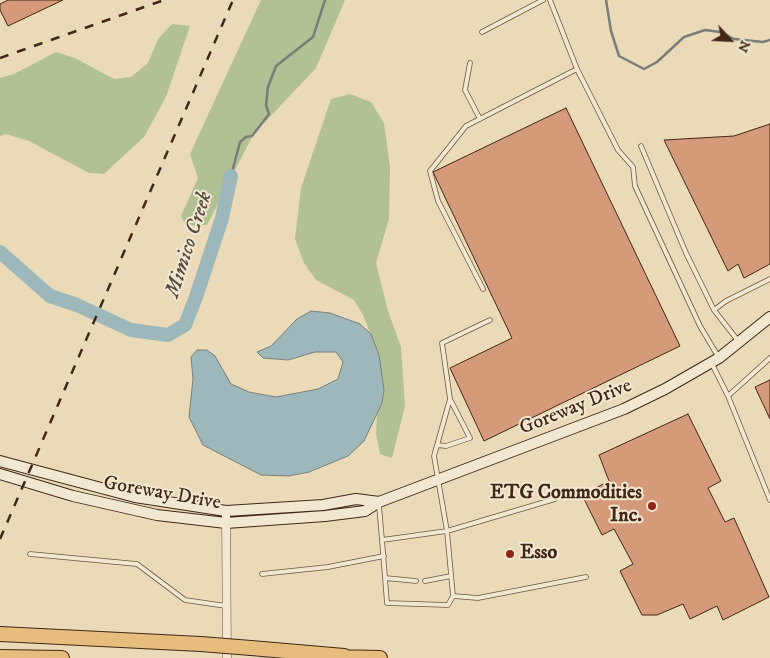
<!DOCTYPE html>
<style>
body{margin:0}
#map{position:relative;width:770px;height:658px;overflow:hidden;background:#ebdab8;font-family:"IM FELL DW Pica",serif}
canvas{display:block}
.north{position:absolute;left:705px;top:15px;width:50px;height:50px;-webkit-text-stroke:4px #f2e7d1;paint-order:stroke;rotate:115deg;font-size:14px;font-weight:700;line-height:20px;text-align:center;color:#422717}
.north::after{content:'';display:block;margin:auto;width:18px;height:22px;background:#422717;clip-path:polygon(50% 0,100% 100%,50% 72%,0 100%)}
</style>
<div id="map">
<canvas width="770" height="658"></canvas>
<div class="north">N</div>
</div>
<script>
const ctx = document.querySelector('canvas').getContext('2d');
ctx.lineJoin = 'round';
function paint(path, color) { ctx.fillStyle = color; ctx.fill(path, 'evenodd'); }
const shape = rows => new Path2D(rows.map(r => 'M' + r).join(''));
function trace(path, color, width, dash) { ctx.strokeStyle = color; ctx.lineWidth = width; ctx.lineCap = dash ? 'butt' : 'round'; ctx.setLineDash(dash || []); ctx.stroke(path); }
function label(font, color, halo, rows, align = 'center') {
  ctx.font = font + ' "IM FELL DW Pica",serif'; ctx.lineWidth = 4; ctx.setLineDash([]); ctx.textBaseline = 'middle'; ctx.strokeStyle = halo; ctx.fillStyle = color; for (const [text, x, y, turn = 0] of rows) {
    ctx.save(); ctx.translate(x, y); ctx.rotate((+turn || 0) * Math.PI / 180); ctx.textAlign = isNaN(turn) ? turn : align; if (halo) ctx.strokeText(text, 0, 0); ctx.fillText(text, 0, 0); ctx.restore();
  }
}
const green = shape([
 [261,0,345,0,316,68,253,135,207,225,186,226,181,216,198,178,190,154],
 [172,24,190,26,166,97,144,137,104,174,89,173,29,141,6,134,0,136,0,78,14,74,56,52,75,58,114,79,131,77,148,63,158,39],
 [350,94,371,102,384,123,390,167,389,219,376,263,388,311,401,347,405,406,392,458,380,454,376,434,377,415,384,390,379,355,363,315,354,300,316,280,304,263,295,239,301,188,331,99]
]);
const water = shape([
 [311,311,330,313,360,324,371,334,379,355,384,390,382,403,364,441,348,456,309,472,289,476,261,475,203,445,189,417,193,379,191,357,197,350,207,350,215,356,231,384,249,392,276,397,318,389,338,379,343,362,336,352,315,352,288,360,263,358,257,352,271,346,297,319,311,311]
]);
const stream = shape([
 [606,0,611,31,619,56,644,69,657,62,684,37,705,30,720,32,734,39,763,42,770,40],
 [231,176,240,142,246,137,252,136,269,114,266,105,268,87,276,66,313,37,325,0]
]);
const river = shape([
 [0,252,50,296,77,305,131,330,168,335,185,325,196,297,222,218,231,176]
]);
const building = shape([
 [8,0,63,0,8,26,0,10,0,4,8,0],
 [566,108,680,346,484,441,450,368,512,338,433,172,566,108],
 [770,124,770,264,744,278,738,264,728,271,664,140,734,136,770,124],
 [770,380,770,419,755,387,770,380],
 [688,414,721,481,708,488,725,522,734,518,769,597,723,620,717,606,690,619,683,604,657,615,642,615,620,571,633,564,614,529,602,535,582,495,609,481,599,455,688,414]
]);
const service = shape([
 [550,0,577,69],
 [482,32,543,0],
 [470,63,465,90,480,119],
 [641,146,686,253,714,310,739,342],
 [483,289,438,201,430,171,466,126,577,69,618,150,633,167,635,186,700,326,719,358],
 [714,310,726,301,770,279],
 [712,364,728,396,770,358],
 [728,396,770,500],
 [437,445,446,446,470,438,450,399],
 [379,505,382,540,447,531,434,456,450,399,442,343,490,320],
 [382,540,387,603,448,605,453,596,447,531,555,499],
 [30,554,137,564,185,600,226,606],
 [262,574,328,567,384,556],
 [385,578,416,581],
 [425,581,451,576],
 [453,596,478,598,586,577]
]);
const minor = shape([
 [226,511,227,658]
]);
const secondary = shape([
 [0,461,135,497,226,511,323,505,356,499,379,502],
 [0,474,73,496,157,515,226,523,325,516,365,511,379,502,624,409,665,389,719,358,770,317]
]);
const motorway = shape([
 [0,634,201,644],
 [251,648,344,656],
 [0,657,62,658],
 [335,657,380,658]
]);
const rail = shape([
 [0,58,164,0],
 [0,539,233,0]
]);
const motorwayBridge = shape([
 [201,644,251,648]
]);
const markers = [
 [652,506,5,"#8f2418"],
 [510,554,5,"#8f2418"]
];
const streetNames = [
 ["Goreway Drive",576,408,-22],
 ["Goreway Drive",162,494,10]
];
const poiNames = [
 ["ETG Commodities",642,494],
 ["Inc.",642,517],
 ["Esso",520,554,"left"]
];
const waterNames = [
 ["Mimico Creek",190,245,-72]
];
paint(green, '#b2c193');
paint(water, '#9db8ba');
trace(water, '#797e79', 1);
trace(stream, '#797e79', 2.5);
trace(river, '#9db8ba', 14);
paint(building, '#d59a7a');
trace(building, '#422717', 1);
trace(service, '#6c543f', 5.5);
trace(minor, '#6c543f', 9);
trace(secondary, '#422717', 12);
trace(motorway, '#422717', 16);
trace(service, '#f2e7d1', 4);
trace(minor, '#f2e7d1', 8);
trace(secondary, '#f2e7d1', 10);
trace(motorway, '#e6bd7c', 14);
trace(rail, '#422717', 2.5, [9, 9]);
trace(motorwayBridge, '#422717', 16, []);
trace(motorwayBridge, '#e6bd7c', 14);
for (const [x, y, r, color] of markers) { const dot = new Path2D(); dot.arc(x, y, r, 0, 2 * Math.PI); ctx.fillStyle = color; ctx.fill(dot); trace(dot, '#f2e7d1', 2); }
label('20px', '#422717', '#f2e7d1', streetNames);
label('bold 20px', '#422717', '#f2e7d1', poiNames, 'right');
label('italic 21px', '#594b40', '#f2e7d1', waterNames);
</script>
